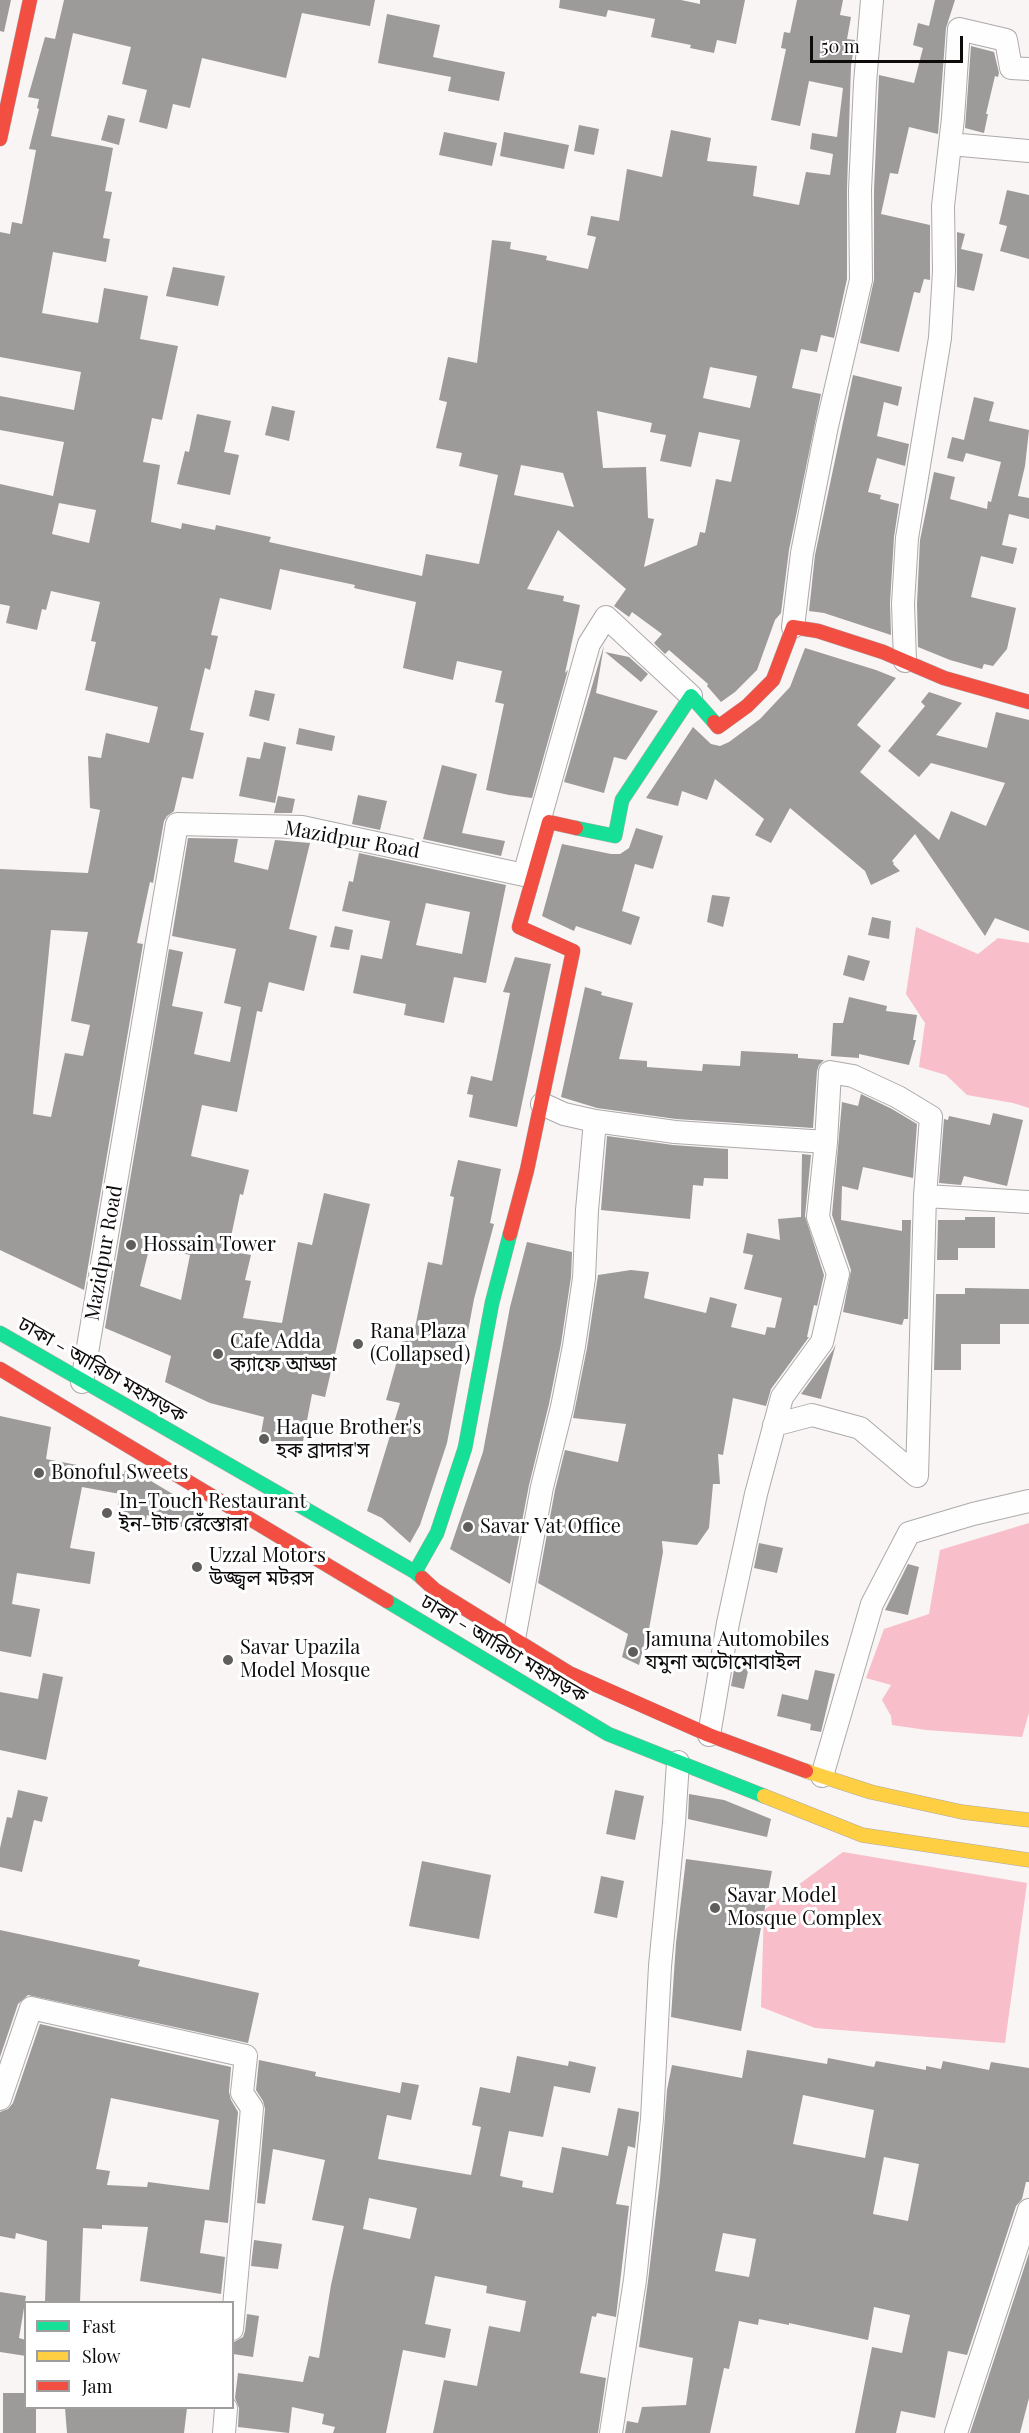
<!DOCTYPE html>
<meta charset="utf-8">
<style>
body{margin:0}
#map{position:relative;width:1029px;height:2433px;overflow:hidden;background:#f9f5f5;font-family:"Playfair Display",serif}
canvas{display:block}
.legend{position:absolute;left:24px;top:2301px;width:210px;height:108px;box-sizing:border-box;background:#fff;border:2px solid #9f9d9d;margin:0;padding:8px 10px;list-style:none;font-size:18px;color:#0e0b0b}
.legend li{display:flex;align-items:center;gap:12px;height:30px}
.legend b{width:30px;border:2px solid #9f9d9d}
.scale{position:absolute;left:810px;top:36px;width:153px;height:27px;box-sizing:border-box;border:3px solid #0e0b0b;border-top:0;padding-left:8px;font-size:18px;line-height:21px;white-space:nowrap;color:#0e0b0b;-webkit-text-stroke:4px #fff;paint-order:stroke}
</style>
<div id="map">
<canvas width="1029" height="2433"></canvas>
<ul class="legend">
<li><b style="height:8px;background:#16e098"></b>Fast</li>
<li><b style="height:8px;background:#ffcf43"></b>Slow</li>
<li><b style="height:8px;background:#f24e42"></b>Jam</li>
</ul>
<div class="scale">50 m</div>
</div>
<script>
const ctx = document.querySelector('canvas').getContext('2d');
ctx.lineJoin = 'round';
function paint(path, color) { ctx.fillStyle = color; ctx.fill(path, 'evenodd'); }
const shape = rows => new Path2D(rows.map(r => 'M' + r).join(''));
function trace(path, color, width, dash) { ctx.strokeStyle = color; ctx.lineWidth = width; ctx.lineCap = dash ? 'butt' : 'round'; ctx.setLineDash(dash || []); ctx.stroke(path); }
function label(font, color, halo, rows, align = 'center') {
  ctx.font = font + ' "Playfair Display","Noto Sans Bengali",serif'; ctx.lineWidth = 6; ctx.setLineDash([]); ctx.textBaseline = 'middle'; ctx.strokeStyle = halo; ctx.fillStyle = color; for (const [text, x, y, turn = 0] of rows) {
    ctx.save(); ctx.translate(x, y); ctx.rotate((+turn || 0) * Math.PI / 180); ctx.textAlign = isNaN(turn) ? turn : align; if (halo) ctx.strokeText(text, 0, 0); ctx.fillText(text, 0, 0); ctx.restore();
  }
}
const water = shape([
 [916,927,978,954,998,938,1029,943,1029,1108,1013,1103,967,1095,946,1075,919,1067,925,1023,906,994],
 [1029,1523,1029,1713,1022,1737,926,1730,892,1725,891,1716,882,1700,891,1685,866,1678,884,1629,929,1614,940,1550],
 [843,1852,1027,1883,1005,2043,815,2028,761,2007,764,1910]
]);
const building = shape([
 [0,0,11,0,4,32,0,31],
 [64,0,375,0,370,26,302,13,286,78,202,58,190,108,173,104,167,129,139,122,147,90,122,84,131,47,73,33,51,136,113,148,105,191,112,192,103,238,110,239,106,262,53,252,42,313,98,323,104,288,148,296,140,339,178,346,162,420,152,418,143,462,160,465,151,522,181,529,182,523,215,530,216,525,271,537,269,542,422,576,426,554,479,564,498,475,459,466,462,453,436,448,447,402,439,400,448,357,477,363,492,240,511,242,510,249,547,256,546,260,588,269,596,237,587,235,591,216,619,221,627,169,662,177,671,130,711,138,707,161,757,166,753,196,799,205,806,172,830,175,833,154,810,149,812,133,837,137,843,88,809,81,800,126,771,120,786,49,781,48,784,32,790,33,797,0,843,0,840,15,851,17,847,39,855,40,851,66,847,189,847,279,834,338,821,335,817,352,801,349,792,388,821,394,789,550,781,613,775,620,757,670,735,692,721,702,707,686,708,684,669,650,665,654,654,643,662,634,632,612,629,617,614,606,626,589,558,530,527,589,564,596,563,601,580,605,565,673,568,670,532,798,509,795,486,790,504,704,495,702,502,671,457,661,453,680,403,668,416,602,354,588,355,585,280,569,271,610,220,598,211,635,218,636,210,670,205,668,190,730,204,733,193,779,182,777,174,811,167,816,164,821,153,883,150,882,137,943,143,944,84,1290,0,1250,0,869,88,873,100,810,90,808,88,756,101,758,106,733,149,743,158,707,85,690,96,642,91,641,100,602,51,591,46,610,42,609,37,630,6,623,10,606,0,604,0,484,53,496,64,442,0,430,0,396,74,410,81,372,0,357,0,232,10,234,12,222,22,224,36,150,29,149,39,109,37,108,39,99,28,97,45,37,55,39],
 [710,367,757,376,750,408,703,398],
 [597,411,652,423,650,432,666,435,660,461,691,467,699,432,740,440,731,482,716,479,705,533,700,532,697,545,644,567,654,519,648,518,646,467,603,468],
 [521,465,563,473,574,507,514,495],
 [59,503,96,510,89,543,52,534],
 [51,930,88,932,71,1021,90,1025,83,1056,65,1053,51,1117,33,1114],
 [560,0,681,0,700,4,700,0,745,0,736,44,717,40,714,53,690,48,691,45,651,37,655,19,608,10,606,17,559,8],
 [935,0,955,0,946,28,938,134,909,127,898,174,890,173,881,214,930,225,930,280,924,279,920,293,914,292,899,352,860,343,874,280,874,190,879,75,914,83,923,48,913,45,918,23,929,26],
 [387,14,440,25,433,57,505,72,499,101,448,91,451,77,378,63],
 [971,46,994,52,999,73,998,77,995,76,986,114,988,114,984,133,965,128],
 [108,115,125,119,119,145,101,140],
 [579,125,599,129,594,155,574,151],
 [444,132,497,143,492,166,439,155],
 [504,132,569,145,564,169,500,156],
 [1007,190,1029,195,1029,259,1000,251,1007,226,999,224],
 [957,232,965,234,961,249,983,254,974,291,957,287],
 [173,267,225,276,218,306,166,296],
 [853,375,902,387,898,406,884,402,877,436,909,444,905,466,877,458,868,492,881,495,880,499,899,504,894,537,890,603,891,635,824,613,809,611,815,555],
 [974,397,994,402,989,421,1029,430,1025,466,1018,496,1029,498,1029,519,1009,514,1002,545,1017,548,1013,564,981,556,971,597,1016,608,1007,649,993,666,984,664,982,669,950,660,918,647,917,604,920,540,934,472,955,477,950,499,987,509,988,501,991,502,1001,462,966,453,963,462,947,458,952,437,964,440],
 [272,406,295,411,289,441,265,435],
 [197,414,231,421,224,452,239,455,230,495,177,484,185,451,189,452],
 [604,645,596,693,658,711,626,760,614,757,604,793,564,782],
 [805,648,876,670,896,678,857,725,881,746,860,772,939,840,951,811,986,826,1005,783,931,763,919,777,888,751,925,706,921,702,929,692,962,703,936,735,987,748,996,712,1029,720,1029,931,995,918,985,936,915,834,892,861,894,863,893,864,900,871,871,885,865,871,790,808,771,843,755,835,764,819,715,779,707,800,682,791,678,806,646,798,693,727,711,744,720,746,729,742,760,719,790,687],
 [605,652,629,657,648,674,641,682],
 [255,690,275,694,269,721,249,716],
 [299,728,335,736,332,751,296,744],
 [264,742,286,747,275,803,239,796,247,757,260,759],
 [442,765,477,774,462,833,505,841,501,856,423,839],
 [358,795,387,801,380,830,352,824],
 [278,796,295,799,292,813,274,813],
 [636,828,663,836,653,869,635,864,622,911,640,917,631,945,576,926,574,931,542,916,562,844,611,854,620,854,629,848],
 [188,838,238,839,234,862,268,870,275,840,310,843,289,929,317,936,304,991,269,982,262,1012,257,1011,237,1112,202,1105,191,1156,249,1170,243,1195,240,1194,228,1251,251,1255,245,1280,251,1281,243,1318,282,1323,298,1242,312,1245,324,1193,370,1204,325,1397,312,1394,302,1447,260,1439,264,1417,210,1403,165,1382,171,1356,105,1328,169,949,183,952,172,1006,203,1012,194,1054,230,1062,241,1007,224,1003,236,949,172,936],
 [150,1245,190,1255,181,1300,140,1286],
 [359,853,506,885,486,983,454,977,444,1023,404,1015,406,1004,353,993,361,955,382,959,390,921,342,911,349,881,353,882],
 [426,903,470,912,462,954,416,945],
 [712,895,730,897,723,927,707,922],
 [872,917,891,921,889,939,868,935],
 [335,926,353,930,349,950,330,947],
 [848,955,870,961,864,981,843,975],
 [515,957,551,964,517,1127,469,1117,473,1095,467,1094,471,1076,492,1081,510,993,503,992],
 [585,987,602,992,601,995,633,1003,619,1059,647,1061,647,1067,702,1071,703,1064,740,1066,741,1051,798,1054,798,1058,824,1060,819,1065,817,1071,813,1128,676,1119,597,1108,561,1097],
 [849,997,887,1006,886,1011,917,1015,913,1040,916,1040,909,1065,859,1054,859,1058,831,1056,833,1023,843,1023],
 [861,1094,892,1109,917,1124,913,1178,863,1167,858,1190,842,1186,841,1220,902,1231,902,1220,911,1220,908,1319,904,1319,902,1325,843,1312,851,1270,832,1215,842,1102,858,1106],
 [993,1113,1023,1120,1007,1186,964,1176,961,1185,939,1183,944,1119,948,1120,949,1116,990,1125],
 [607,1136,673,1145,728,1149,728,1179,704,1178,703,1186,693,1185,690,1219,601,1210],
 [802,1154,811,1155,805,1216,824,1275,817,1306,814,1305,807,1337,809,1337,771,1389,766,1406,733,1398,723,1455,718,1454,720,1484,713,1484,709,1528,697,1545,662,1541,663,1552,647,1640,645,1640,639,1665,622,1657,628,1634,538,1583,555,1490,565,1450,618,1462,626,1424,573,1418,587,1348,598,1275,631,1270,649,1272,644,1298,706,1313,710,1297,737,1304,731,1327,765,1335,767,1327,775,1328,782,1298,744,1289,753,1255,743,1253,747,1233,780,1240,778,1219,801,1217],
 [458,1160,501,1169,490,1223,494,1224,474,1299,447,1443,420,1525,410,1543,382,1518,367,1511,400,1403,386,1400,404,1336,413,1338,428,1262,442,1265,454,1197,450,1196],
 [965,1217,995,1217,995,1248,958,1248,958,1260,937,1260,938,1220,965,1220],
 [527,1242,572,1252,571,1277,561,1344,549,1404,529,1485,510,1584,450,1549,483,1452,510,1307],
 [965,1288,1029,1289,1029,1324,1000,1324,1000,1344,961,1344,961,1370,934,1370,936,1294,965,1294],
 [836,1344,821,1399,801,1394,833,1350],
 [0,1416,51,1427,46,1459,124,1474,125,1470,136,1472,176,1496,174,1499,189,1504,206,1515,199,1533,147,1515,146,1520,116,1514,120,1494,82,1487,70,1548,95,1552,90,1584,17,1573,12,1604,40,1609,31,1657,0,1651],
 [759,1543,783,1548,777,1573,754,1568],
 [908,1564,919,1567,908,1615,885,1610],
 [735,1664,749,1667,744,1689,731,1686],
 [815,1670,835,1674,821,1732,810,1730,811,1724,777,1716,782,1694,808,1700],
 [43,1673,63,1677,46,1760,0,1750,0,1692,38,1699],
 [18,1790,48,1797,42,1822,34,1820,22,1872,0,1867,0,1848,7,1817,12,1818],
 [615,1790,644,1796,635,1840,606,1834],
 [689,1794,724,1800,771,1819,767,1837,688,1819],
 [686,1859,772,1871,741,2031,671,2017,676,1943],
 [422,1861,491,1875,479,1939,409,1926],
 [601,1876,624,1881,617,1918,594,1913],
 [0,1930,140,1960,138,1966,259,1993,248,2043,28,1995,18,2004,0,2057],
 [40,2024,231,2067,229,2092,231,2100,238,2112,228,2223,205,2220,200,2253,225,2257,221,2294,140,2281,148,2227,102,2225,102,2229,83,2228,80,2302,45,2302,47,2241,16,2233,15,2239,0,2236,0,2112,8,2109,13,2103],
 [111,2098,219,2120,209,2190,148,2182,147,2187,107,2185,110,2171,96,2169],
 [747,2050,827,2064,828,2058,874,2067,876,2061,926,2070,926,2066,941,2069,943,2061,989,2070,991,2062,1029,2068,1029,2182,1026,2182,1022,2199,1016,2206,967,2355,948,2351,935,2418,901,2411,896,2433,855,2433,872,2347,902,2353,910,2315,874,2307,868,2340,789,2323,789,2325,759,2319,758,2325,739,2321,729,2369,724,2368,710,2433,625,2433,627,2421,638,2423,642,2407,686,2405,693,2358,639,2347,648,2281,660,2180,667,2090,672,2065,742,2078],
 [803,2095,874,2110,865,2158,793,2144],
 [884,2157,919,2164,908,2221,873,2214],
 [723,2233,756,2239,749,2277,715,2271],
 [517,2056,568,2066,569,2061,596,2067,590,2093,554,2086,543,2137,509,2131,500,2176,523,2181,522,2187,553,2193,562,2147,608,2156,618,2108,639,2112,635,2148,628,2146,616,2204,629,2206,616,2317,597,2313,596,2317,592,2316,580,2373,606,2378,598,2433,433,2433,444,2380,477,2386,489,2326,520,2332,526,2301,486,2293,487,2286,435,2276,425,2324,451,2329,445,2358,403,2350,386,2433,333,2433,335,2427,322,2424,324,2414,292,2407,289,2433,238,2427,239,2408,235,2398,238,2373,303,2382,309,2356,319,2358,331,2285,344,2226,312,2220,325,2160,273,2149,265,2204,257,2203,265,2109,263,2101,256,2090,259,2060,316,2072,315,2076,400,2093,402,2082,419,2085,411,2120,387,2115,378,2159,471,2175,481,2127,472,2125,480,2087,510,2093],
 [369,2198,417,2208,410,2239,363,2229],
 [254,2240,282,2244,278,2269,251,2266],
 [1029,2253,1029,2398,1020,2433,970,2433],
 [0,2292,26,2296,19,2338,26,2340,26,2356,0,2352],
 [247,2314,259,2316,253,2357,233,2354,234,2342,243,2337,245,2331],
 [3,2393,26,2393,26,2408,36,2408,36,2433,3,2433],
 [65,2408,187,2408,184,2433,67,2433]
]);
const street = shape([
 [950,144,1029,151],
 [793,627,802,553,827,426,861,280,860,190,865,83,872,0],
 [905,661,903,604,907,538,940,338,944,271,943,206,953,118,959,29,1006,40,1011,68,1029,69],
 [542,1104,564,1114,595,1121,675,1132,826,1142,818,1217,838,1274,822,1342,782,1397,756,1494,728,1623,709,1735],
 [826,1142,830,1072,853,1076,898,1097,931,1117,925,1196,1029,1202],
 [82,1382,177,824,302,827,524,875,589,644,606,617,691,696],
 [774,1425,812,1415,860,1428,917,1476,925,1196],
 [514,1639,542,1487,562,1407,574,1346,584,1278,587,1210,595,1121],
 [822,1776,872,1604,909,1533,973,1514,1029,1501],
 [0,2099,31,2008,246,2056,242,2093,252,2108,232,2329],
 [224,2433,226,2408],
 [611,2433,635,2280,652,2119,660,1966,674,1823,678,1762],
 [956,2433,1029,2210]
]);
const fast = shape([
 [576,828,615,836,622,800,691,696,714,722],
 [0,1333,415,1572,422,1578],
 [415,1572,437,1533,465,1448,492,1303,510,1234],
 [387,1601,608,1734,764,1796]
]);
const slow = shape([
 [806,1771,871,1792,962,1812,1029,1820],
 [764,1796,862,1835,1029,1860]
]);
const jam = shape([
 [0,139,30,0],
 [714,722,718,727,747,706,773,680,793,627,818,631,883,652,944,678,1029,702],
 [510,1234,527,1170,573,951,519,927,549,822,576,828],
 [0,1369,387,1601],
 [422,1578,435,1590,569,1673,709,1735,806,1771]
]);
const markers = [
 [131,1245,6,"#605d5d"],
 [358,1344,6,"#605d5d"],
 [218,1354,6,"#605d5d"],
 [264,1439,6,"#605d5d"],
 [39,1473,6,"#605d5d"],
 [107,1513,6,"#605d5d"],
 [468,1527,6,"#605d5d"],
 [197,1567,6,"#605d5d"],
 [633,1652,6,"#605d5d"],
 [228,1660,6,"#605d5d"],
 [715,1908,6,"#605d5d"]
];
const streetNames = [
 ["Mazidpur Road",352,840,10],
 ["Mazidpur Road",104,1253,-80],
 ["ঢাকা - আরিচা মহাসড়ক",102,1370,30],
 ["ঢাকা - আরিচা মহাসড়ক",504,1649,31]
];
const poiNames = [
 ["Hossain Tower",143,1245],
 ["Rana Plaza",370,1332],
 ["(Collapsed)",370,1355],
 ["Cafe Adda",230,1342],
 ["ক্যাফে আড্ডা",230,1365],
 ["Haque Brother's",276,1428],
 ["হক ব্রাদার'স",276,1451],
 ["Bonoful Sweets",51,1473],
 ["In-Touch Restaurant",119,1502],
 ["ইন-টাচ রেঁস্তোরা",119,1525],
 ["Savar Vat Office",480,1527],
 ["Uzzal Motors",209,1556],
 ["উজ্জ্বল মটরস",209,1579],
 ["Jamuna Automobiles",645,1640],
 ["যমুনা অটোমোবাইল",645,1663],
 ["Savar Upazila",240,1648],
 ["Model Mosque",240,1671],
 ["Savar Model",727,1896],
 ["Mosque Complex",727,1919]
];
paint(water, '#f8bfca');
paint(building, '#9d9a9a');
trace(street, '#ada9aa', 24);
trace(fast, '#ada9aa', 15);
trace(slow, '#ada9aa', 15);
trace(jam, '#ada9aa', 15);
trace(street, '#fefefe', 22);
trace(fast, '#16e098', 14);
trace(slow, '#ffcf43', 14);
trace(jam, '#f24e42', 14);
for (const [x, y, r, color] of markers) { const dot = new Path2D(); dot.arc(x, y, r, 0, 2 * Math.PI); ctx.fillStyle = color; ctx.fill(dot); trace(dot, '#fff', 2); }
label('20px', '#0e0b0b', '#fff', streetNames);
label('20px', '#0e0b0b', '#fff', poiNames, 'left');
</script>
